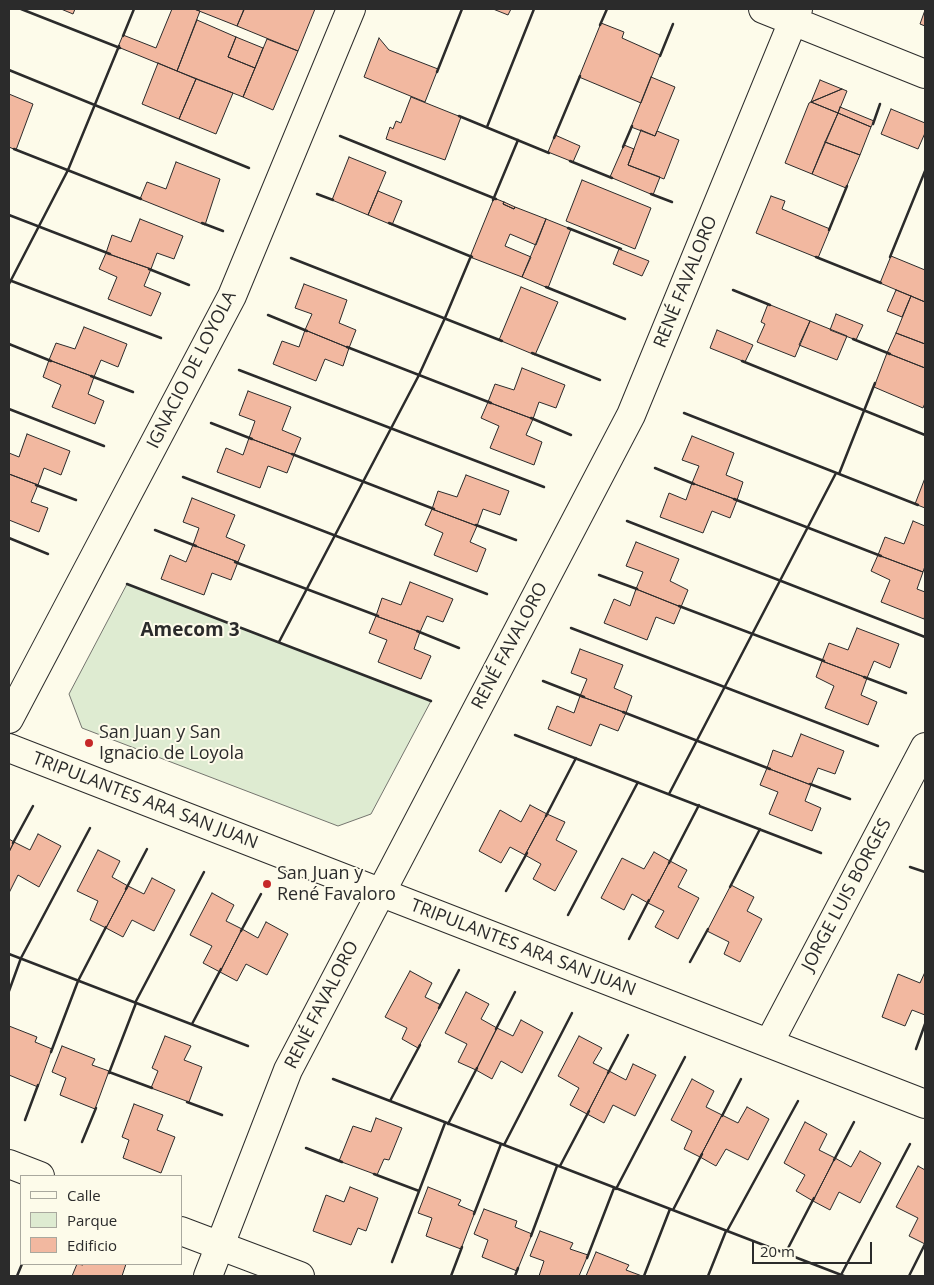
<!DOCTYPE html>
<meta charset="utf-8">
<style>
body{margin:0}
#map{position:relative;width:934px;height:1285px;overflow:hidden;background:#fdfbea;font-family:"Open Sans",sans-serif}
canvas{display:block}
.frame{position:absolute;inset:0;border:10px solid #2b2b2b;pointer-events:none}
.legend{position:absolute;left:20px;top:1175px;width:162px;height:90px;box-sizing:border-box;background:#fdfbea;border:1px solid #a9a89e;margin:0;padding:6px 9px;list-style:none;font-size:15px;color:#2b2b2b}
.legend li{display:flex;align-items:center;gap:10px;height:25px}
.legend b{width:25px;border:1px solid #a9a89e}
.scale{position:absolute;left:752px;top:1242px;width:120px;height:22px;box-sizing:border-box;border:2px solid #2b2b2b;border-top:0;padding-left:6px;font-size:15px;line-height:18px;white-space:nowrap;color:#2b2b2b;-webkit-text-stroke:4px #fdfbea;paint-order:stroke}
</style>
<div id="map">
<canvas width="934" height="1285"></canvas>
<div class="frame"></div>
<ul class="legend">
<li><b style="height:6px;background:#fdfbea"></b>Calle</li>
<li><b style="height:14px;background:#deebd1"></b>Parque</li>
<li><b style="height:14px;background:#f2b8a0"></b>Edificio</li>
</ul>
<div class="scale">20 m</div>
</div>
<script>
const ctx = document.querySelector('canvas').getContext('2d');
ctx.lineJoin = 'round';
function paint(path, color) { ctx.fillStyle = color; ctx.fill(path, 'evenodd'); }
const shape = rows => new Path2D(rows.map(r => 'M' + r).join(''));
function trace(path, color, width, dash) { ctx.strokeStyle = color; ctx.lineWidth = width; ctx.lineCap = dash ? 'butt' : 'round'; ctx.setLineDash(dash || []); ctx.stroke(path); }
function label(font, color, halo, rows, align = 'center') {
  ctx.font = font + ' "Open Sans",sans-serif'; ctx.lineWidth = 4; ctx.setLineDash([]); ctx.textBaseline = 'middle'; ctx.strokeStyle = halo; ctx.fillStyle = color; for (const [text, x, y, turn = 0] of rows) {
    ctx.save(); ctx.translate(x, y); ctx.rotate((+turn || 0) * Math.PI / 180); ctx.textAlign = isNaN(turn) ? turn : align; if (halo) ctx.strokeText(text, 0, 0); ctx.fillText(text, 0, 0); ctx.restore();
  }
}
const green = shape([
 [127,584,431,701,371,814,338,826,82,728,69,694,127,584]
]);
const building = shape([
 [61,9,75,9,73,14,61,9],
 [172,9,194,9,200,11,177,71,118,47,123,35,156,48,172,9],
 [194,9,240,9,244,10,237,26,194,9],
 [244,9,315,9,298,51,237,26,244,9],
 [493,9,511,9,508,15,493,9],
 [925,10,925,26,920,24,925,10],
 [197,20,236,37,228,57,255,68,243,97,177,71,197,20],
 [601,23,624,32,622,38,660,55,641,103,579,77,601,23],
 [236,37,263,48,255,68,228,57,236,37],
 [379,38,389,50,438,69,425,102,364,77,379,38],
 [267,39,298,51,273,110,243,97,267,39],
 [158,63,196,79,179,119,142,104,158,63],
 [651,77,675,87,655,136,631,127,651,77],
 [196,79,233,93,216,134,179,119,196,79],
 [820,80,842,89,811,102,820,80],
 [842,89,847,91,838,113,811,102,842,89],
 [9,94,33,104,16,150,9,147,9,94],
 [411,97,461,117,445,160,386,139,390,127,393,129,396,121,401,123,411,97],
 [811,102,838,113,812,174,785,163,809,103,811,102],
 [840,107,874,121,871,127,838,113,840,107],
 [891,109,925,123,925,133,918,149,881,134,891,109],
 [838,113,871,127,860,155,825,142,838,113],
 [641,130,655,136,657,131,679,140,664,179,628,165,641,130],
 [555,135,580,146,573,162,548,152,555,135],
 [825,142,860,155,846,188,812,174,825,142],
 [624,145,634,149,628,165,660,177,653,195,610,177,624,145],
 [349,157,386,172,368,215,332,200,349,157],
 [176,162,220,179,205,225,140,199,147,182,166,189,176,162],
 [582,180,651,208,635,249,566,221,582,180],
 [378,191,402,201,392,225,368,215,378,191],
 [771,196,785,201,782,209,830,229,818,258,756,233,771,196],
 [494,198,504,202,503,204,514,209,515,207,546,219,536,245,510,234,505,246,531,257,522,277,470,257,494,198],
 [504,202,515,207,514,209,503,204,504,202],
 [140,219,183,236,174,259,157,253,151,269,106,253,112,235,131,242,140,219],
 [546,219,571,229,548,288,522,277,546,219],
 [619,249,649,261,642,276,613,264,619,249],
 [106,253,151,269,144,286,161,293,151,316,108,299,117,277,99,269,106,253],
 [891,256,925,270,925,302,880,283,891,256],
 [304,284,347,300,339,323,356,330,349,348,305,330,312,314,295,308,304,284],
 [521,287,558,302,535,355,499,340,521,287],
 [896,290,911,296,902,317,887,311,896,290],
 [911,296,925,302,925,344,896,333,911,296],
 [768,304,810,321,795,357,757,342,765,324,761,322,768,304],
 [836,314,863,325,856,340,830,330,836,314],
 [810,321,847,336,837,360,799,345,810,321],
 [84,327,127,344,118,367,101,360,94,377,49,360,56,343,75,349,84,327],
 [305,330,349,348,343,366,325,359,316,381,273,364,282,341,299,347,305,330],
 [717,330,753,345,745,362,710,348,717,330],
 [896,333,925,344,925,368,887,353,896,333],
 [887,353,925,368,925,403,923,408,874,387,887,353],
 [49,360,94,377,88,394,104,401,95,424,52,407,61,385,43,377,49,360],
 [522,368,565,385,556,408,539,402,533,419,488,402,495,384,514,390,522,368],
 [248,391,291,407,282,430,301,438,294,455,249,438,255,421,239,415,248,391],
 [488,402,533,419,526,435,542,442,534,465,490,448,499,426,481,418,488,402],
 [27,434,70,451,61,475,44,468,38,485,9,474,9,453,19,457,27,434],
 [692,436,734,453,726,475,743,482,737,500,692,483,699,466,682,460,692,436],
 [249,438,294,455,287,473,268,466,260,488,217,472,226,448,243,455,249,438],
 [9,474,38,485,31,502,48,508,39,532,9,520,9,474],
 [466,475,509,491,500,515,483,509,477,526,432,509,438,491,457,497,466,475],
 [925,478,925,508,915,504,925,478],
 [692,483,737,500,730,518,712,511,703,533,660,517,669,493,686,500,692,483],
 [192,498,235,515,226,537,245,545,238,562,193,545,199,528,183,522,192,498],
 [432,509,477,526,470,542,486,549,477,572,434,555,443,533,425,525,432,509],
 [913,521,925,526,925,566,923,572,878,555,885,537,904,544,913,521],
 [636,542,679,559,670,581,688,590,681,607,636,589,643,572,626,566,636,542],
 [193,545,238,562,231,580,212,573,204,595,161,579,170,555,186,562,193,545],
 [878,555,923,572,917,589,925,592,925,615,924,619,881,602,890,580,871,571,878,555],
 [410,582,453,599,443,622,427,616,420,632,376,616,382,598,401,605,410,582],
 [636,589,681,607,674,624,656,617,647,640,604,623,614,599,630,606,636,589],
 [376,616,420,632,414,649,431,656,421,679,378,662,387,640,369,633,376,616],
 [857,628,899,644,890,668,874,661,867,678,822,661,829,643,848,650,857,628],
 [580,649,623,665,614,688,632,696,626,713,580,696,587,679,571,673,580,649],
 [822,661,867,678,861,695,877,702,868,725,825,708,834,686,816,677,822,661],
 [580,696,626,713,618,731,600,724,591,746,548,729,557,706,574,713,580,696],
 [801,734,844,751,835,774,818,768,811,785,767,768,773,750,792,757,801,734],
 [767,768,811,785,805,801,821,808,812,831,769,814,778,792,760,785,767,768],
 [530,805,547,814,525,855,510,847,501,863,479,851,500,810,521,822,530,805],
 [547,814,565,822,556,840,577,851,555,891,533,879,541,864,525,855,547,814],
 [38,834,61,846,39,887,18,875,9,893,9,852,14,842,30,850,38,834],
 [9,839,14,842,9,852,9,839],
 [98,850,120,861,112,877,128,886,106,928,90,920,98,901,77,891,98,850],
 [654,852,670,861,648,903,632,894,624,910,601,898,622,858,644,869,654,852],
 [670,861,687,870,678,887,699,898,678,939,655,927,664,911,648,903,670,861],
 [152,878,175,890,154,931,132,920,123,937,106,928,128,886,144,894,152,878],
 [731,885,754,897,747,911,762,919,740,962,724,954,729,942,707,931,731,885],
 [212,893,234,905,226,921,242,929,220,972,203,963,212,946,190,935,212,893],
 [266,922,288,934,267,975,246,964,237,981,220,972,242,929,258,938,266,922],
 [410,971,432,983,425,997,441,1005,418,1048,402,1039,407,1028,385,1017,410,971],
 [925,972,925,1015,912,1010,905,1026,882,1017,898,974,920,983,925,972],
 [466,992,489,1004,481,1019,497,1028,476,1070,458,1062,467,1044,445,1033,466,992],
 [521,1020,543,1032,522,1073,501,1061,492,1079,476,1070,497,1028,513,1036,521,1020],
 [9,1026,37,1037,35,1042,52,1049,38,1087,9,1075,9,1026],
 [165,1036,191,1046,184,1060,202,1067,189,1102,151,1088,158,1071,152,1068,165,1036],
 [579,1036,602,1048,593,1063,609,1071,587,1114,570,1105,579,1088,558,1076,579,1036],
 [62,1046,95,1059,92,1065,109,1071,95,1109,60,1095,66,1078,52,1072,62,1046],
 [633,1064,656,1075,635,1116,613,1105,604,1123,587,1114,609,1071,626,1080,633,1064],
 [692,1079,714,1091,706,1107,722,1115,700,1157,684,1149,692,1131,671,1120,692,1079],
 [134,1104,163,1115,157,1130,175,1137,161,1173,123,1158,129,1140,122,1137,134,1104],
 [747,1107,769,1119,748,1160,726,1149,716,1166,700,1157,722,1115,738,1123,747,1107],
 [376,1118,402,1128,389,1160,384,1159,377,1175,339,1161,353,1126,371,1132,376,1118],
 [805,1122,827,1134,819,1150,835,1158,813,1201,796,1191,805,1175,784,1163,805,1122],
 [860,1151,881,1163,860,1203,839,1192,830,1210,813,1201,835,1158,851,1167,860,1151],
 [918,1166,925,1170,925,1244,909,1236,918,1218,896,1207,918,1166],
 [350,1187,378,1198,366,1231,358,1228,351,1245,313,1231,326,1195,344,1202,350,1187],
 [428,1187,461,1200,458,1205,475,1212,461,1249,426,1236,432,1218,418,1213,428,1187],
 [484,1209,517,1221,515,1227,532,1234,517,1271,482,1257,488,1240,474,1234,484,1209],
 [540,1231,573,1243,570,1249,588,1255,579,1276,539,1276,544,1261,530,1256,540,1231],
 [596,1252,629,1265,626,1270,642,1276,586,1276,596,1252],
 [77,1264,83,1265,84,1264,126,1264,122,1276,72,1276,77,1264]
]);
const minor = shape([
 [763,9,925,74],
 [9,719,232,296,351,9],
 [9,748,925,1104],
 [769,1043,925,747],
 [9,1164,40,1176],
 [181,1231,300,1276],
 [208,1276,288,1070,631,415,798,9]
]);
const wall = shape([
 [21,9,120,48],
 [600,25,607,9],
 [123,36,134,9],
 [660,56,673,24],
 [9,70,249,168],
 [437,72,462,9],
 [459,116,549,153],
 [873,124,880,104],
 [487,127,534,9],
 [340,136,496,199],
 [554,138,580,76],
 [623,147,632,126],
 [14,149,141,199],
 [570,161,612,178],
 [317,194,333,200],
 [651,194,672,202],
 [493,200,518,140],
 [9,215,110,254],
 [202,223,223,231],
 [389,223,472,257],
 [568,228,621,249],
 [829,230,847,186],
 [816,257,881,283],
 [890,257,925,171],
 [291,258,502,341],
 [149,269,189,285],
 [9,280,161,338],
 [9,284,68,170,119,46],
 [546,287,625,319],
 [733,290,770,305],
 [268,315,307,331],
 [853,339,890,354],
 [9,344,51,361],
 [347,347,491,403],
 [532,353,600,380],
 [742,361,925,435],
 [239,370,544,487],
 [91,376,133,392],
 [9,409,104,446],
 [684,413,918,505],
 [531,418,571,435],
 [211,423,252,439],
 [292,454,434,509],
 [655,468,694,484],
 [839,474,875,383],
 [183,477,487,594],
 [36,485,76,500],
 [734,499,881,556],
 [627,521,925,637],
 [476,525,516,540],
 [155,530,196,546],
 [9,538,48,554],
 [235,562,378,616],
 [599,575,637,589],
 [127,584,431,701],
 [679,606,824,661],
 [571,628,878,746],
 [417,631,459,648],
 [279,642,419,375,445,318,471,256],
 [864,677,906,693],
 [543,681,584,697],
 [623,712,770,769],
 [515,735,821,853],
 [810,784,850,799],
 [669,794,836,473],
 [546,816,576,758],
 [13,843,33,806],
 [669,863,699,805],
 [910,867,925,872],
 [730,887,760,829],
 [126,889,147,849],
 [506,891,527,853],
 [568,915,638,782],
 [241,931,261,894],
 [629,939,649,900],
 [9,954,248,1046],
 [690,962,708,929],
 [9,991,21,958,90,828],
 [135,1003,204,872],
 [439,1008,459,970],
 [192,1024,221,969],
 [496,1029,515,992],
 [916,1049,925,1024],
 [51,1052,78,981,106,927],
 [109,1072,152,1088],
 [109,1073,136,1003],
 [608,1073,628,1035],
 [333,1079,844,1276],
 [390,1101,420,1045],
 [187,1102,222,1115],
 [722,1116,741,1079],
 [25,1120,38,1085],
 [448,1124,477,1068],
 [82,1142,96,1108],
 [504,1145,572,1013],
 [306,1148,342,1162],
 [834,1160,854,1122],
 [560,1166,589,1111],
 [374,1174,419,1191],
 [616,1189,685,1057],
 [673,1210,702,1154],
 [474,1214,501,1144],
 [727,1231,798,1101],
 [531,1236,557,1166],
 [785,1254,814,1198],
 [587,1258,614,1188],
 [392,1262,445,1123],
 [841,1275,910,1144],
 [17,1276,22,1264],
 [451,1276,462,1247],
 [515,1276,518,1268],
 [644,1276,670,1209],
 [708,1276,726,1231],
 [909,1276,925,1244]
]);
const markers = [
 [89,743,5,"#c62828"],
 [267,884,5,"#c62828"]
];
const streetNames = [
 ["RENÉ FAVALORO",686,282,-68],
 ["IGNACIO DE LOYOLA",192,370,-63],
 ["RENÉ FAVALORO",510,646,-62],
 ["TRIPULANTES ARA SAN JUAN",145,801,21],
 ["JORGE LUIS BORGES",847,895,-62],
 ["TRIPULANTES ARA SAN JUAN",523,948,21],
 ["RENÉ FAVALORO",322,1005,-63]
];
const poiNames = [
 ["San Juan y San",99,733],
 ["Ignacio de Loyola",99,754],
 ["San Juan y",277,874],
 ["René Favaloro",277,895]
];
const neighbourhoodNames = [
 ["Amecom 3",190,631]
];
paint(green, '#deebd1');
trace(green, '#74746e', 1);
paint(building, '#f2b8a0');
trace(building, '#2b2b2b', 1);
trace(minor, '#2b2b2b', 30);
trace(minor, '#fdfbea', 28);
trace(wall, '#2b2b2b', 2.5);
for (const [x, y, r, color] of markers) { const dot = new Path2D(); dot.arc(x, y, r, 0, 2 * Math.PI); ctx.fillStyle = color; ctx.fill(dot); trace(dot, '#fdfbea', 2); }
label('18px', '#2b2b2b', '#fdfbea', streetNames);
label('18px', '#2b2b2b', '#fdfbea', poiNames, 'left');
label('bold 19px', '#2b2b2b', '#fdfbea', neighbourhoodNames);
</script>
